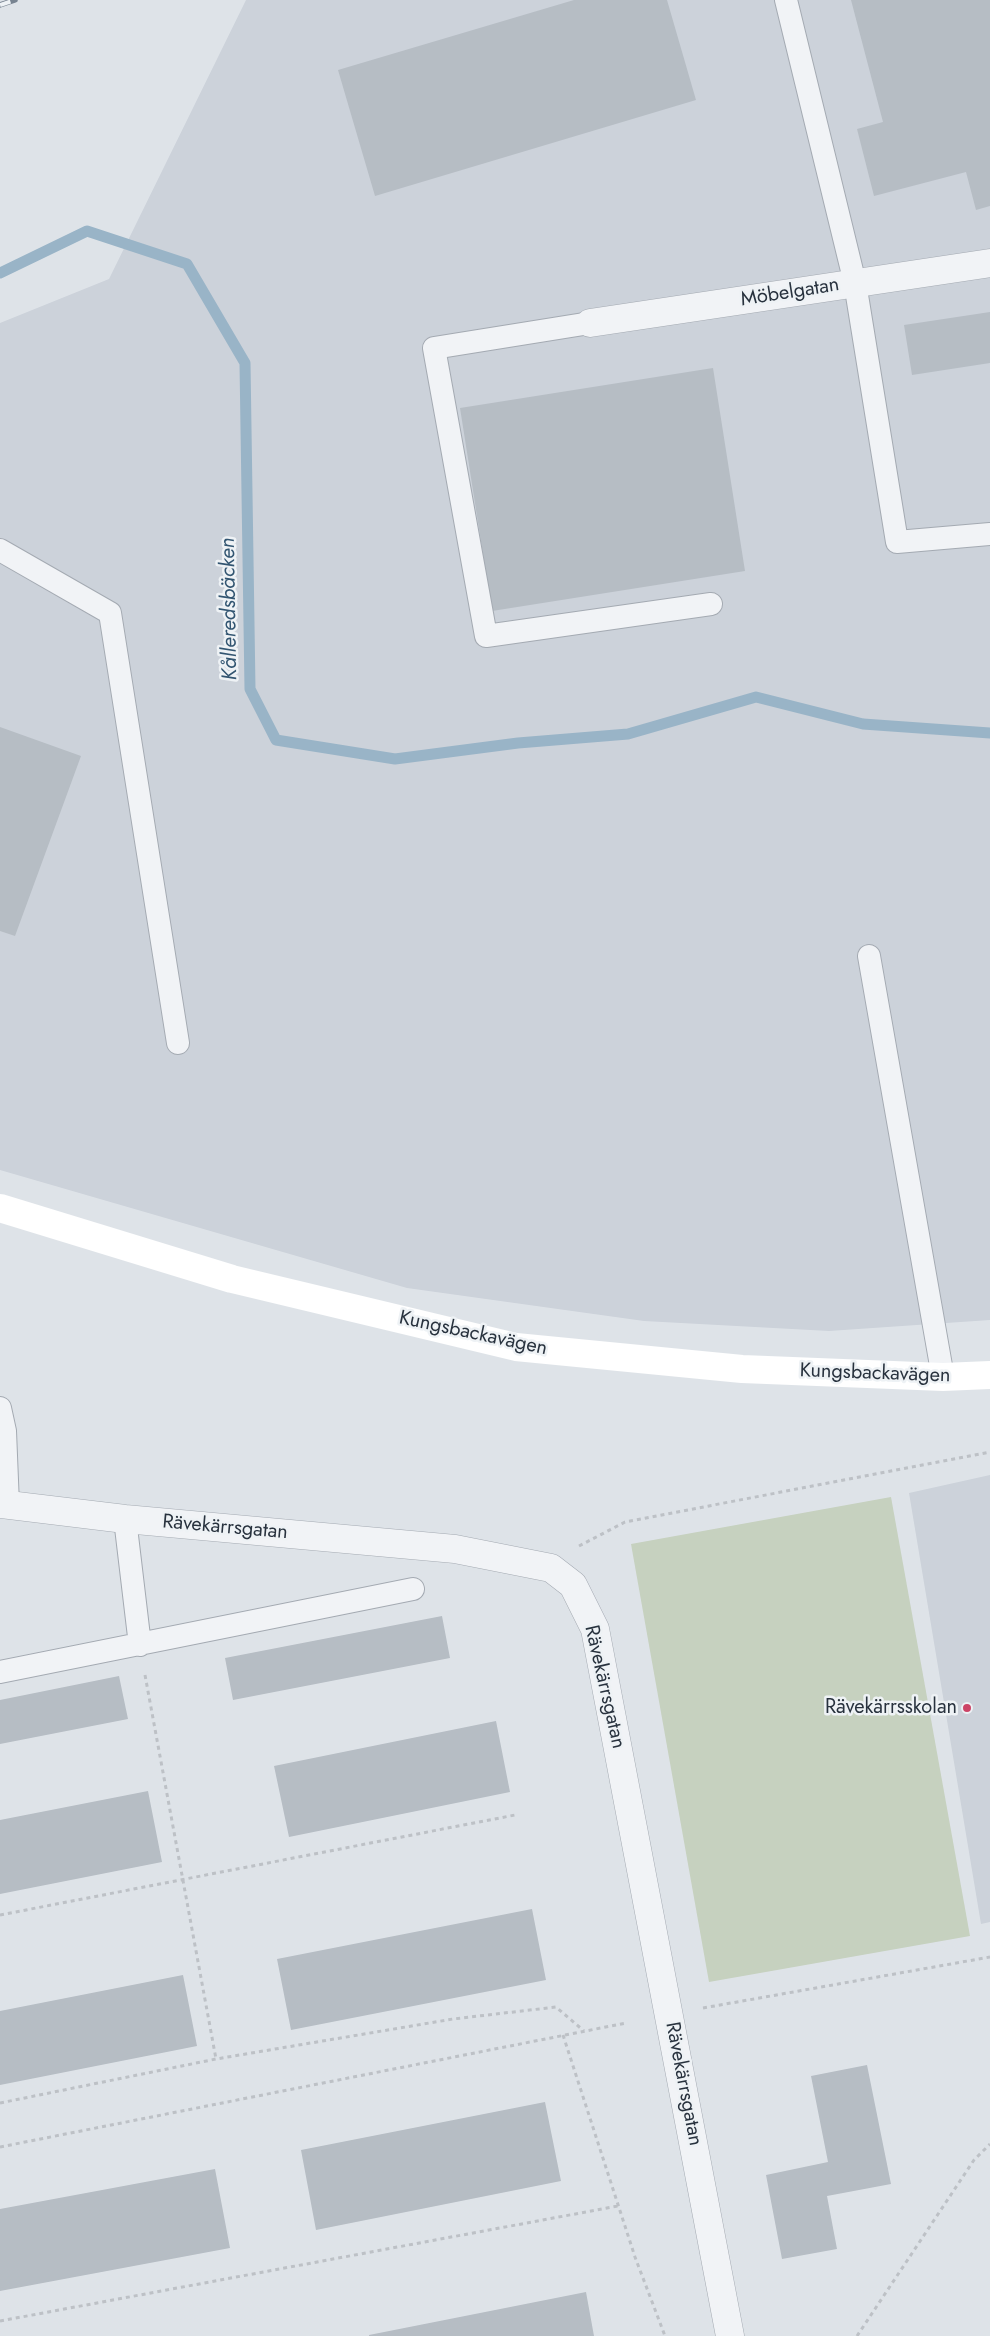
<!DOCTYPE html>
<meta charset="utf-8">
<style>
body{margin:0}
canvas{display:block;background:#dee3e8}
</style>
<canvas width="990" height="2336"></canvas>
<script>
const ctx = document.querySelector('canvas').getContext('2d');
ctx.lineJoin = 'round';
function paint(path, color) { ctx.fillStyle = color; ctx.fill(path, 'evenodd'); }
const shape = rows => new Path2D(rows.map(r => 'M' + r).join(''));
function trace(path, color, width, dash) { ctx.strokeStyle = color; ctx.lineWidth = width; ctx.lineCap = dash ? 'butt' : 'round'; ctx.setLineDash(dash || []); ctx.stroke(path); }
function label(font, color, halo, rows, align = 'center') {
  ctx.font = font + ' Jost,sans-serif'; ctx.lineWidth = 5; ctx.setLineDash([]); ctx.textBaseline = 'middle'; ctx.strokeStyle = halo; ctx.fillStyle = color; for (const [text, x, y, turn = 0] of rows) {
    ctx.save(); ctx.translate(x, y); ctx.rotate((+turn || 0) * Math.PI / 180); ctx.textAlign = isNaN(turn) ? turn : align; if (halo) ctx.strokeText(text, 0, 0); ctx.fillText(text, 0, 0); ctx.restore();
  }
}
const built = shape([
 [246,0,990,0,990,1320,829,1331,644,1321,407,1288,0,1170,0,323,109,279],
 [990,1475,990,1922,981,1924,909,1493]
]);
const green = shape([
 [891,1497,970,1936,709,1982,631,1544]
]);
const stream = shape([
 [0,273,87,231,187,264,245,363,250,689,276,740,395,759,518,743,628,734,756,697,863,724,990,733]
]);
const building = shape([
 [574,0,667,0,696,100,375,196,338,70],
 [851,0,990,0,990,206,976,210,966,172,874,196,857,129,883,122],
 [990,312,990,363,912,375,904,325],
 [713,368,745,571,492,611,460,408],
 [0,727,81,756,15,936,0,931],
 [442,1616,450,1658,233,1700,225,1658],
 [119,1676,128,1719,0,1744,0,1700],
 [496,1721,510,1792,289,1837,274,1766],
 [148,1791,162,1862,0,1894,0,1820],
 [532,1909,546,1980,291,2030,277,1959],
 [183,1975,197,2046,0,2085,0,2011],
 [867,2065,891,2184,827,2196,837,2249,782,2259,766,2175,828,2162,811,2076],
 [545,2102,561,2181,316,2230,301,2150],
 [215,2169,230,2248,0,2291,0,2209],
 [586,2292,594,2336,369,2336,369,2335]
]);
const path = shape([
 [579,1546,625,1522,990,1452],
 [145,1675,216,2059],
 [0,1915,515,1815],
 [703,2008,990,1957],
 [563,2035,635,2257,665,2336],
 [0,2103,216,2059,453,2019,556,2007,584,2031],
 [0,2147,626,2023],
 [0,2321,618,2206],
 [857,2336,974,2160,990,2144]
]);
const lane = shape([
 [786,0,855,283,897,542,990,534],
 [590,323,434,348,486,636,711,604],
 [0,550,110,613,178,1043],
 [869,956,943,1377],
 [0,1408,5,1431,8,1505],
 [125,1519,140,1645],
 [0,1672,413,1589]
]);
const street = shape([
 [590,323,990,263],
 [0,1504,125,1519,455,1549,551,1568,573,1585,595,1629,730,2336]
]);
const secondary = shape([
 [0,1208,232,1279,516,1347,742,1369,943,1377,990,1375]
]);
const rail = shape([
 [0,5,15,0]
]);
const markers = [
 [967,1708,5,"#c46"]
];
const streetNames = [
 ["Möbelgatan",790,293,-9],
 ["Kungsbackavägen",473,1334,12],
 ["Kungsbackavägen",875,1374,2],
 ["Rävekärrsgatan",225,1528,5],
 ["Rävekärrsgatan",604,1687,77],
 ["Rävekärrsgatan",683,2084,79]
];
const poiNames = [
 ["Rävekärrsskolan",957,1708]
];
const waterNames = [
 ["Kålleredsbäcken",230,609,-91]
];
paint(built, '#ccd2da');
paint(green, '#c6d1bf');
trace(stream, '#99b4c7', 11);
paint(building, '#b6bdc4');
trace(lane, '#a4aab2', 24);
trace(street, '#a4aab2', 29);
trace(path, '#bdc1c6', 3, [4, 4]);
trace(lane, '#f1f3f6', 22);
trace(street, '#f1f3f6', 28);
trace(secondary, '#fff', 28);
trace(rail, '#788491', 5.5);
trace(rail, '#eef2f5', 4, [11]);
for (const [x, y, r, color] of markers) { const dot = new Path2D(); dot.arc(x, y, r, 0, 2 * Math.PI); ctx.fillStyle = color; ctx.fill(dot); trace(dot, '#eef2f5', 2); }
label('20px', '#28323e', '#eef2f5', streetNames);
label('20px', '#28323e', '#eef2f5', poiNames, 'right');
label('italic 21px', '#325571', '#eef2f5', waterNames);
</script>
